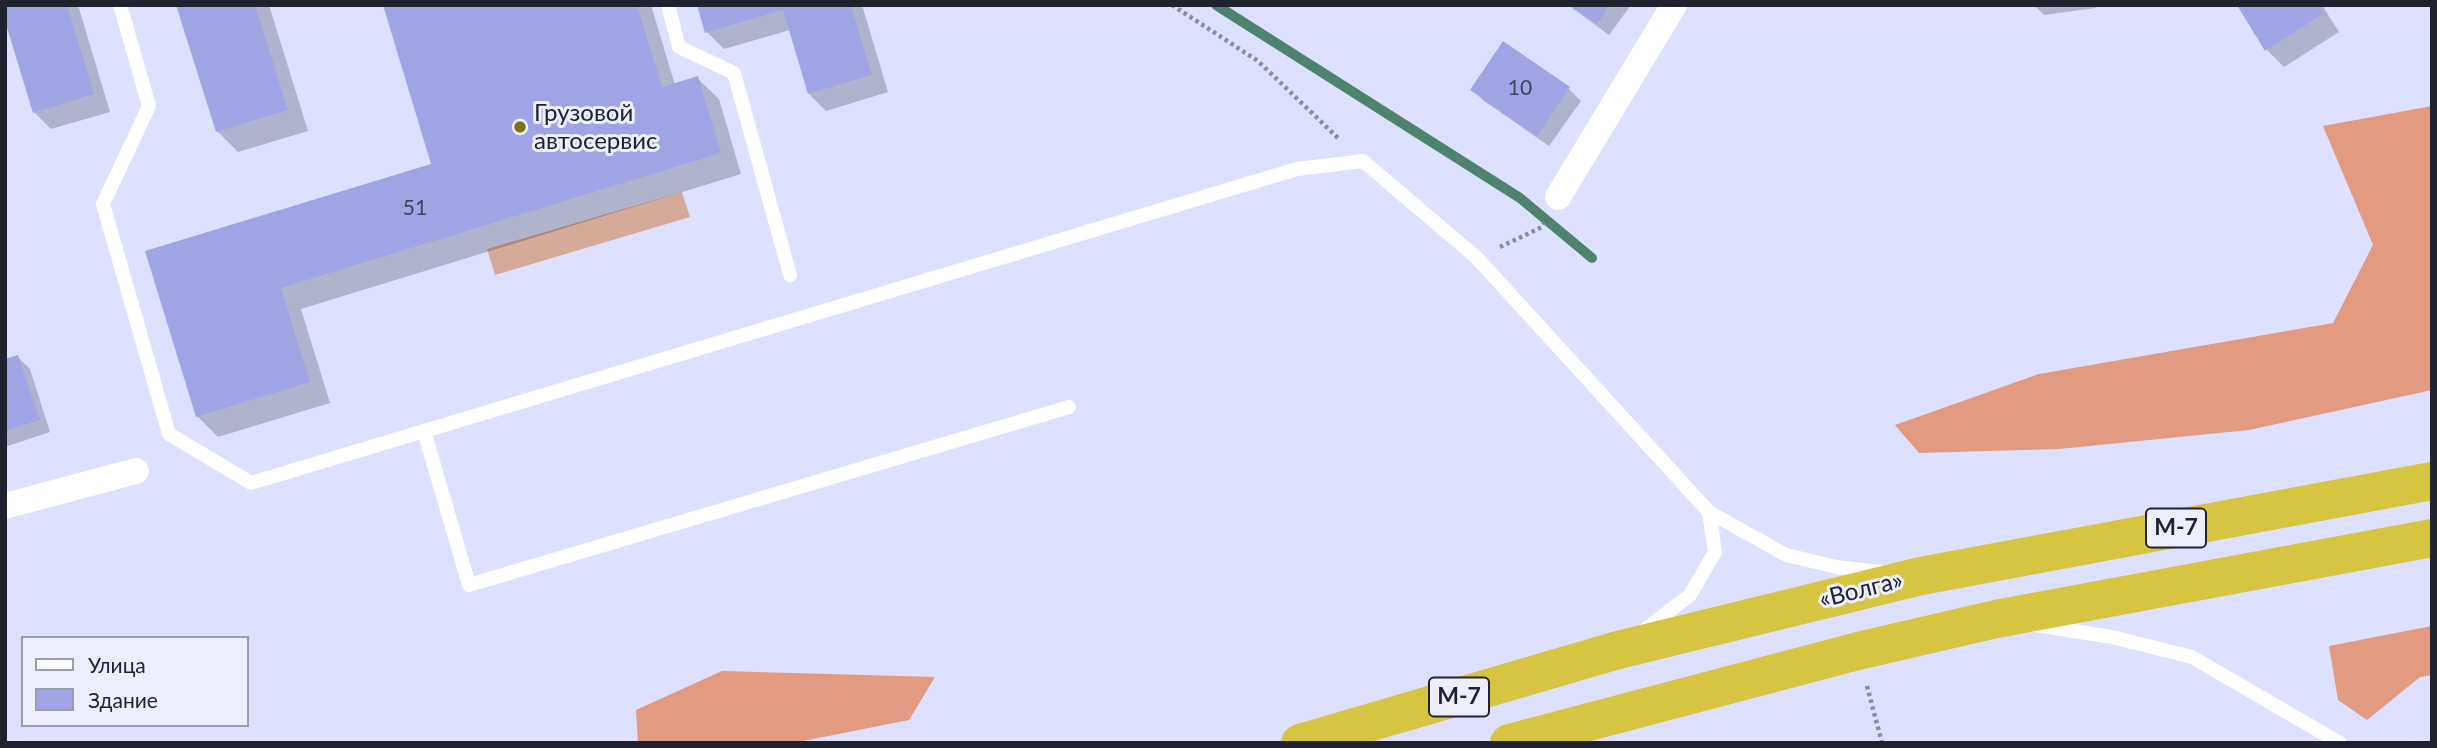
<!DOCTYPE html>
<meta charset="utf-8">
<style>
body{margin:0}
#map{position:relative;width:2437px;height:748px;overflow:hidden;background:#dde0ff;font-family:Lato,sans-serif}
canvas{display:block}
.frame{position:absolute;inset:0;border:7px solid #212230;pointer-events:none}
.legend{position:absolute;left:21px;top:636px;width:228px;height:91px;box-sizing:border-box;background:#edeffe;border:2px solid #9b9dac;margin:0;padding:9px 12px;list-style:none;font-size:21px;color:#212230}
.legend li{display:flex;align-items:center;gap:14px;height:35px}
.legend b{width:35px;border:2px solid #9b9dac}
</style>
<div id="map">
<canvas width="2437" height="748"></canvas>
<div class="frame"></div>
<ul class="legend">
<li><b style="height:9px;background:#fff"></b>Улица</li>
<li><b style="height:19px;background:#a0a4e5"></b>Здание</li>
</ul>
</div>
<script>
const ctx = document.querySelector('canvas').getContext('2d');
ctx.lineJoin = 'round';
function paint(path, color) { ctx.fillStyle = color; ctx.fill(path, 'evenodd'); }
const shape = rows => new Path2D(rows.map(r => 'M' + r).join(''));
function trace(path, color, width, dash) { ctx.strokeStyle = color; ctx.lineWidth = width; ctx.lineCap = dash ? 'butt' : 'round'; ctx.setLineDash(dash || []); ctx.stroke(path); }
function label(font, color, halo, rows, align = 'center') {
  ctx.font = font + ' Lato,sans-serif'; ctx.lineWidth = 6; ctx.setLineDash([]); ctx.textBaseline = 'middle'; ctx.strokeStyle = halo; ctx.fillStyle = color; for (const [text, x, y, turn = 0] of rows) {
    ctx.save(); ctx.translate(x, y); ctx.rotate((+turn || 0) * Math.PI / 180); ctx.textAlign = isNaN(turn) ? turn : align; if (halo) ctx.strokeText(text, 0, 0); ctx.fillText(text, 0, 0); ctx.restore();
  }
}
const green = shape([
 [682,192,690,217,495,275,487,249]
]);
const forest = shape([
 [2432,106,2432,390,2249,430,2059,449,1919,453,1895,425,2039,374,2333,323,2373,245,2323,126],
 [2432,626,2432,675,2420,677,2367,720,2338,700,2329,646],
 [722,671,935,677,909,720,793,743,638,743,636,710]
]);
const shadow = shape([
 [5,5,78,5,110,112,51,129,34,112],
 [178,5,269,5,308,131,238,152,217,131],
 [384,5,651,5,675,85,697,78,719,99,741,174,301,309,330,403,218,437,197,416,147,253,433,165],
 [699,5,862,5,888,92,826,111,809,94,790,30,724,49,707,32],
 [1568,5,1631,5,1609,35],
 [2034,5,2096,5,2096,8,2044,15],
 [2239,5,2322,5,2339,32,2284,67,2267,50],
 [1504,43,1569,89,1581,101,1549,146,1484,101,1472,89],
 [18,357,30,369,50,432,5,447,5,361]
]);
const stream = shape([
 [1216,5,1520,198,1592,258]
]);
const building = shape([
 [5,5,67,5,94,94,33,113,5,21],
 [176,5,255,5,288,110,216,132],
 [383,5,637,5,662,87,698,76,721,153,281,288,310,382,196,417,145,251,431,164],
 [697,5,851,5,872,75,808,94,783,10,705,33],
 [1570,5,1610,5,1597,24],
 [2237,5,2318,5,2323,14,2265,51],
 [1503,41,1570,87,1537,136,1470,90],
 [18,355,40,420,5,431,5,359]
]);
const path = shape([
 [1172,5,1258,61,1339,139],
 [1500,247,1542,227,1544,223],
 [1867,686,1882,743]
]);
const lane = shape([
 [120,5,149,106,103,204,169,434,251,483,1297,169,1363,161,1477,258,1709,512],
 [668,5,679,47,734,73,790,275],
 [424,431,469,585,1069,407],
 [2035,625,2112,637,2192,657,2340,743],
 [1641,633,1690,595,1715,552,1709,512,1786,555,1837,567,1881,572]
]);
const street = shape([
 [1558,197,1674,5],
 [5,506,136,471]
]);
const highway = shape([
 [1300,743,1618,650,1921,576,2432,481],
 [1509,743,1858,651,1996,619,2432,538]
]);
const markers = [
 [520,127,7,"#7e7213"]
];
const numberNames = [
 ["10",1520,88],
 ["51",415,208]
];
const shields = [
 [2176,528,60],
 [1459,697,60]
];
const shieldNames = [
 ["М-7",2176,528],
 ["М-7",1459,697]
];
const poiNames = [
 ["Грузовой",534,113],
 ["автосервис",534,141]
];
const streetNames = [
 ["«Волга»",1861,590,-14]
];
paint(green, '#d6aa99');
paint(forest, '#e29a80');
paint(shadow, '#0003');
trace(stream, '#4e846e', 10);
paint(building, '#a0a4e5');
trace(path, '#898ba3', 4.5, [3.5, 3.5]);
trace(lane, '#fff', 14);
trace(street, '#fff', 26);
trace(highway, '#d7c440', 38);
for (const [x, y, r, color] of markers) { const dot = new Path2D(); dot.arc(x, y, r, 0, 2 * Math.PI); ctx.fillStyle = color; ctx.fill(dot); trace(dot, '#edeffe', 2.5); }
label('21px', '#41425d', null, numberNames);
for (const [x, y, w] of shields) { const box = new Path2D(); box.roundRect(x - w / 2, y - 19.5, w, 39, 5); ctx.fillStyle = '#edeffe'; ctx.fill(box); trace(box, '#212230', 2); }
label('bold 23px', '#212230', null, shieldNames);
label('24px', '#212230', '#edeffe', poiNames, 'left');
label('24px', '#212230', '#edeffe', streetNames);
</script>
